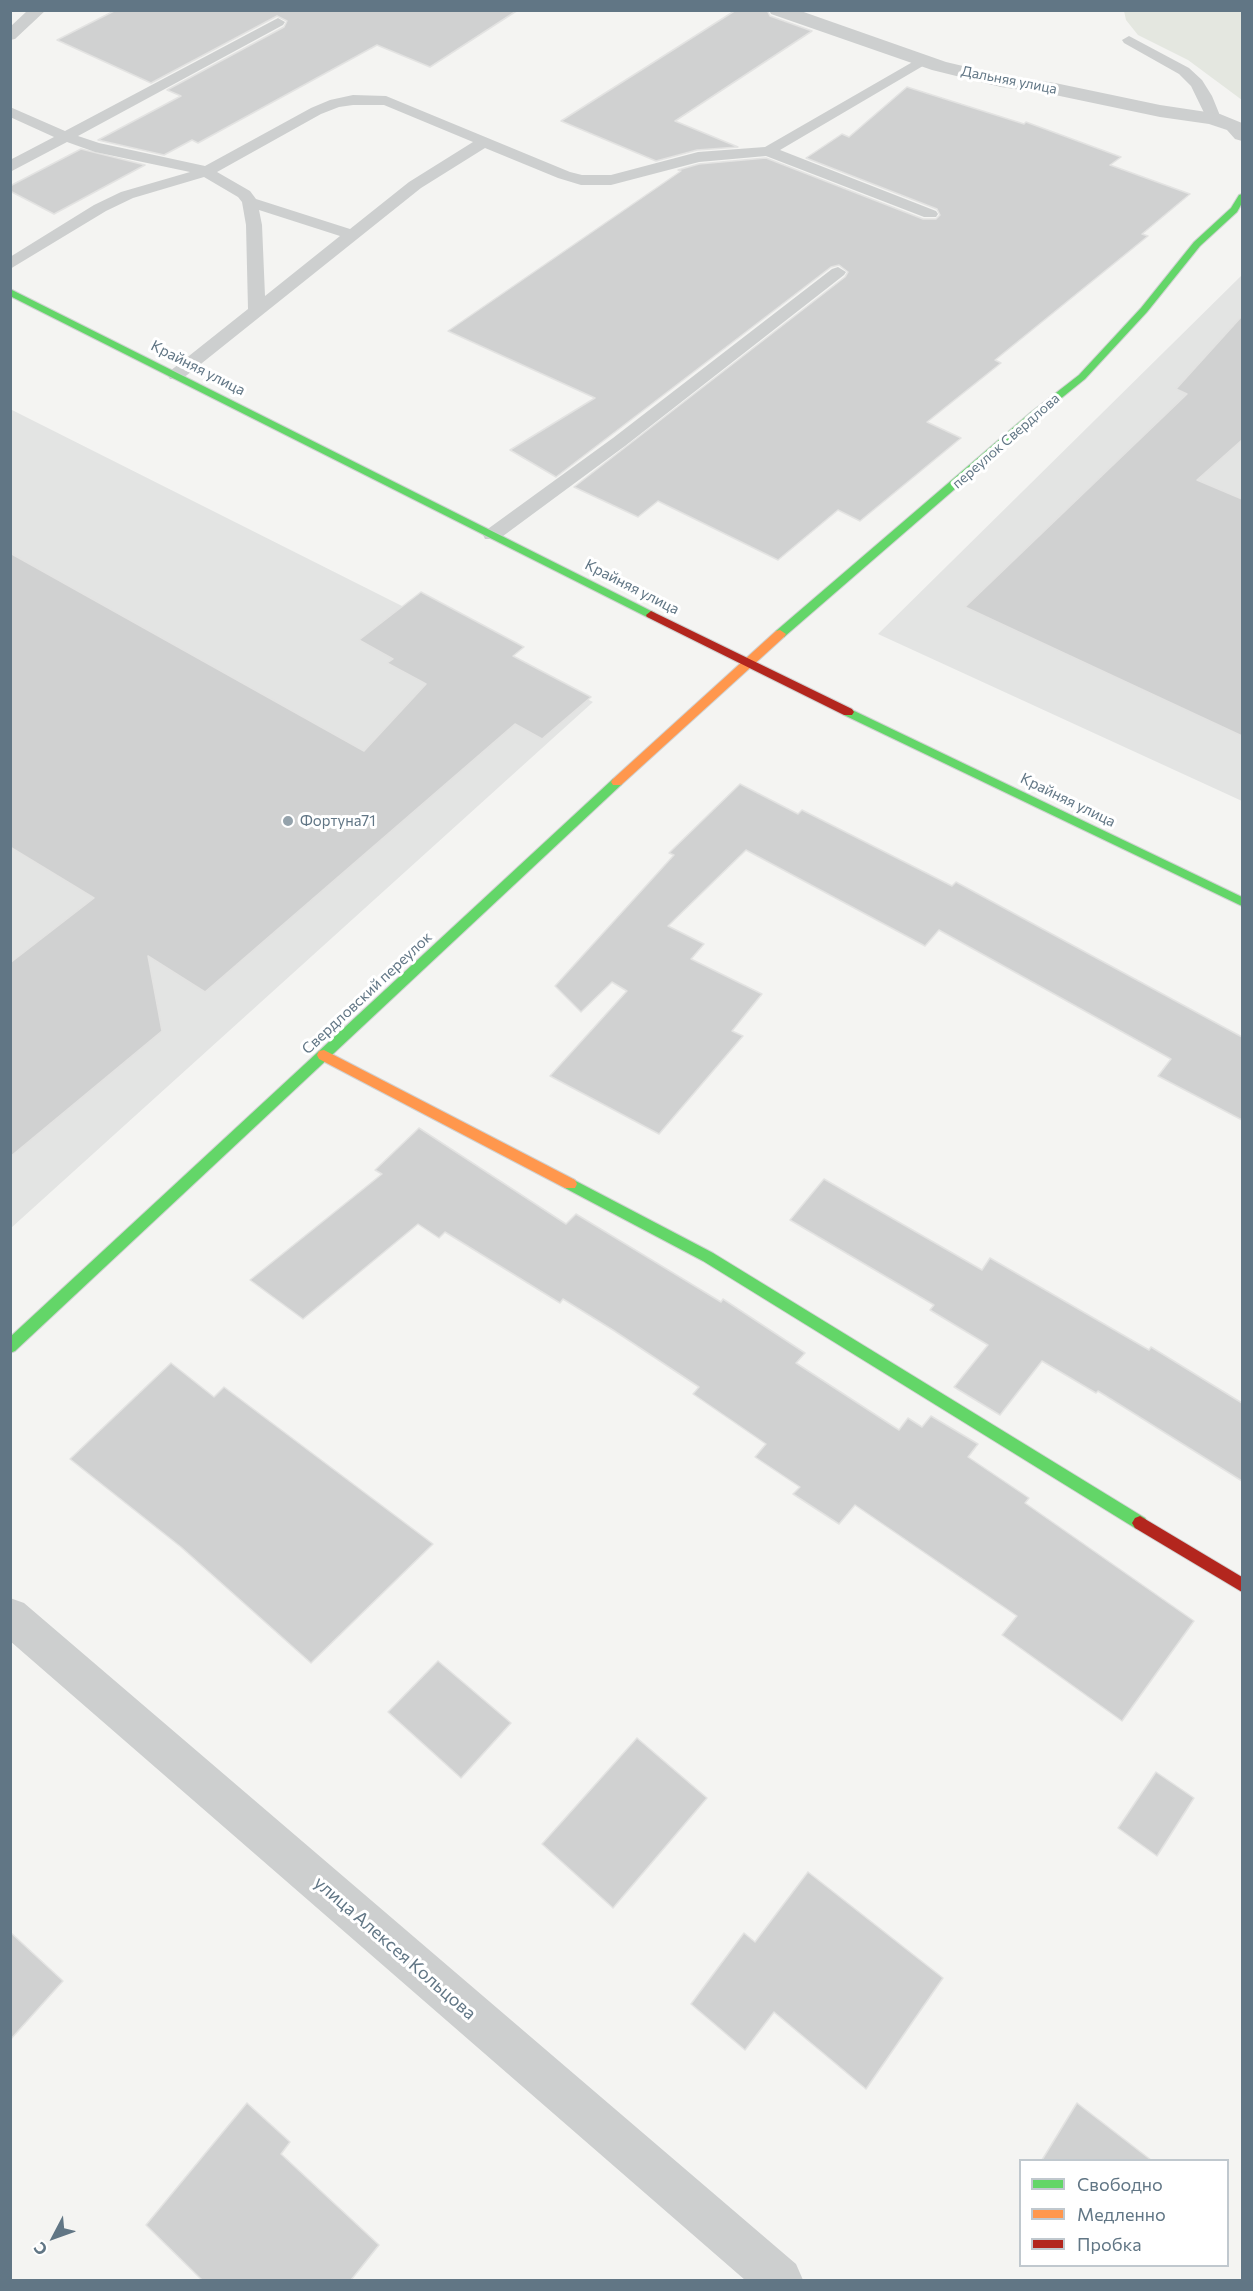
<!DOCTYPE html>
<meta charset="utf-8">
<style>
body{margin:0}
#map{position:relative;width:1253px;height:2291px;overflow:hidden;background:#f4f4f2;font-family:Commissioner,sans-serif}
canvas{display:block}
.frame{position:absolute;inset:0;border:12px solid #617685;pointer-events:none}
.legend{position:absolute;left:1019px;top:2159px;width:210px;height:108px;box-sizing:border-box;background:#fff;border:2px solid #c0c8ce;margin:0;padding:8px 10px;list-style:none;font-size:18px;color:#617685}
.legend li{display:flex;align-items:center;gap:12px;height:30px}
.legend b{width:30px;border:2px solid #c0c8ce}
.north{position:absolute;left:24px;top:2207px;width:60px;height:60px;-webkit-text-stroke:4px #fff;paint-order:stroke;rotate:229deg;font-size:16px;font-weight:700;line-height:24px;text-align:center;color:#617685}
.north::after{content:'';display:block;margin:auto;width:21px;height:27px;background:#617685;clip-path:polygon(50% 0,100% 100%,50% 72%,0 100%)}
</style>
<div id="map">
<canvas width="1253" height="2291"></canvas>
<div class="frame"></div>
<ul class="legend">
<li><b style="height:8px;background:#63d668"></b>Свободно</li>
<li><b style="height:8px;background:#ff974d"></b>Медленно</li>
<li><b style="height:8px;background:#b3261e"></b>Пробка</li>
</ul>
<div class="north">С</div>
</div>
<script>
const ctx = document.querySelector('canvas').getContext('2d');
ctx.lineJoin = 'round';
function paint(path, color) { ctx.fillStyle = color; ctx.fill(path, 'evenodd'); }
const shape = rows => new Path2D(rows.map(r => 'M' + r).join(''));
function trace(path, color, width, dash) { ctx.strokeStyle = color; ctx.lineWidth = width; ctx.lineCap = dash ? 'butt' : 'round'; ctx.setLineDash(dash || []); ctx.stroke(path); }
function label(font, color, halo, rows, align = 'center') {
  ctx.font = font + ' Commissioner,sans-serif'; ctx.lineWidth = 6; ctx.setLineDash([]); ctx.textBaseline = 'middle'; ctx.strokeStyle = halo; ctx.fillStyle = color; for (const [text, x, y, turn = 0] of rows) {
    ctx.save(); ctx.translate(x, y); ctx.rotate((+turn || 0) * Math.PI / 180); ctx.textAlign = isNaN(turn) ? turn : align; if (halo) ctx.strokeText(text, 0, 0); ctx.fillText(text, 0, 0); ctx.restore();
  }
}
const built = shape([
 [1242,275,1242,801,878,634],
 [10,409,593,702,11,1228,10,1228]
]);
const green = shape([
 [1124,11,1242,11,1242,100,1188,60,1138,35,1126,20]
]);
const building = shape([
 [116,10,518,10,430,67,377,45,198,143,192,140,164,155,98,140,181,96,167,90,284,27,287,21,277,16,151,83,57,40,116,10],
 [736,10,767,10,770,16,812,31,675,121,738,147,697,150,656,161,561,121,736,10],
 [907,87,1024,124,1026,122,1121,157,1110,165,1190,194,1142,234,1148,236,995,360,1001,363,927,422,961,438,860,521,838,510,778,560,658,501,638,517,574,487,845,277,848,272,839,265,831,267,556,477,510,450,595,398,448,331,681,171,678,170,699,164,766,158,923,219,936,219,940,215,937,209,806,158,842,134,849,137,907,87],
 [81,149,145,165,54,214,10,191,10,186,81,149],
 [1242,316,1242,440,1197,480,1242,499,1242,736,965,607,1187,394,1176,389,1242,316],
 [10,553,364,751,426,684,387,663,393,659,359,640,421,592,524,647,513,656,591,697,542,739,515,724,205,992,148,956,162,1031,10,1157,10,963,94,898,10,847,10,553],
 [740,784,798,814,802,810,952,886,956,882,1242,1037,1242,1120,1158,1076,1171,1059,939,930,925,946,746,850,668,926,704,944,691,959,762,994,732,1031,743,1036,659,1134,550,1076,627,991,612,982,581,1012,555,986,674,855,669,853,740,784],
 [419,1128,566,1224,576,1214,721,1302,723,1299,805,1353,796,1363,899,1430,908,1418,922,1427,931,1416,978,1444,968,1457,1029,1498,1025,1503,1194,1621,1122,1721,1002,1635,1017,1616,855,1505,839,1524,793,1494,800,1487,755,1457,766,1444,693,1394,699,1387,613,1330,563,1299,560,1303,445,1232,439,1238,418,1224,303,1319,250,1280,382,1174,375,1170,419,1128],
 [824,1179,982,1270,990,1258,1149,1350,1151,1347,1242,1403,1242,1481,1098,1391,1096,1393,1042,1361,1000,1415,954,1387,988,1345,930,1310,934,1305,790,1220,824,1179],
 [171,1363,214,1397,224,1387,433,1544,311,1663,181,1547,70,1459,171,1363],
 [438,1661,511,1723,461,1778,388,1712,438,1661],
 [637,1738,707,1798,613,1908,542,1844,637,1738],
 [1156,1772,1194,1798,1157,1856,1118,1828,1156,1772],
 [808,1872,943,1978,866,2089,774,2012,745,2050,691,2004,744,1933,755,1942,808,1872],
 [10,1932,63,1981,10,2040,10,1932],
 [247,2103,290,2142,281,2154,379,2245,351,2280,202,2280,146,2225,247,2103],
 [1077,2103,1151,2160,1042,2160,1077,2103]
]);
const lane = shape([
 [46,10,15,39,10,40,10,27,27,11,46,10],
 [278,18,285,22,283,25,78,136,99,143,205,166,311,108,330,100,353,95,386,96,570,172,582,175,611,175,698,152,765,147,923,56,930,60,928,63,780,150,936,211,938,214,936,217,924,217,766,156,699,162,611,185,581,185,558,178,485,148,421,188,182,379,170,379,167,375,170,371,248,309,246,225,242,202,238,197,204,177,133,198,106,211,10,269,10,257,94,205,121,192,190,172,95,152,67,142,10,172,10,160,54,137,10,117,10,107,65,131,278,18],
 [353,105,384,105,473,142,409,182,350,229,256,199,250,191,217,172,321,114,339,107,353,105],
 [259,210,340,236,265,296,262,225,259,210],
 [1129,36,1189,68,1202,80,1212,96,1221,118,1218,121,1208,121,1191,86,1179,74,1124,43,1122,40,1129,36],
 [838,267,846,272,844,275,625,446,499,539,485,539,483,535,485,531,613,438,832,269,838,267]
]);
const street = shape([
 [769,10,798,10,946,62,1001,75,1055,83,1160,105,1220,114,1242,123,1242,141,1235,139,1227,130,1209,124,1160,117,1055,95,1001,87,932,70,771,14,769,10],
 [10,1598,24,1603,796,2264,803,2280,745,2280,10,1641,10,1598]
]);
const fast = shape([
 [1242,194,1242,203,1237,212,1200,246,1147,312,1085,379,1038,417,784,637,776,637,776,631,1030,413,1079,375,1141,308,1194,242,1231,208,1239,195,1242,194],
 [10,289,655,613,656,615,655,617,647,617,10,296,10,289],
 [848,708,1242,897,1242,906,844,715,844,709,848,708],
 [617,778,623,782,621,785,15,1351,10,1353,10,1337,613,779,617,778],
 [570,1178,713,1253,1145,1518,1148,1523,1145,1528,1140,1530,1135,1528,703,1261,565,1188,563,1184,565,1180,570,1178]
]);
const slow = shape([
 [780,630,786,634,784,637,621,785,613,785,611,782,613,779,776,631,780,630],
 [324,1050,575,1180,577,1184,575,1188,565,1188,319,1059,317,1055,319,1051,324,1050]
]);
const jam = shape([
 [651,611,852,709,854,712,852,715,844,715,647,617,646,615,651,611],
 [1140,1516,1242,1577,1242,1592,1135,1528,1132,1523,1135,1518,1140,1516]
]);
const markers = [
 [288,821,6,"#94a2ab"]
];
const farStreetnames = [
 ["Дальняя улица",1009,80,11],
 ["переулок Свердлова",1006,441,-41]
];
const streetNames = [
 ["Крайняя улица",198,368,27],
 ["Крайняя улица",632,587,27],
 ["Крайняя улица",1068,800,26],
 ["Свердловский переулок",367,993,-43]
];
const poiNames = [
 ["Фортуна71",300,821]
];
const nearStreetnames = [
 ["улица Алексея Кольцова",395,1948,41]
];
paint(built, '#e3e4e3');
paint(green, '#e4e7e0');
paint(building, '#d0d1d1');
trace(building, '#e3e3e2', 1.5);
trace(fast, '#d0d2d2', 2);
trace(slow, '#d0d2d2', 2);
trace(jam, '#d0d2d2', 2);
paint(lane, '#cdcfcf');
paint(street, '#cdcfcf');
paint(fast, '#63d668');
paint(slow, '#ff974d');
paint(jam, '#b3261e');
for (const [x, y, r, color] of markers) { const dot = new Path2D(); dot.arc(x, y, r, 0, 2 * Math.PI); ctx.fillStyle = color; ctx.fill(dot); trace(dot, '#fff', 2); }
label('14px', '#617685', '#fff', farStreetnames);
label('15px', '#617685', '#fff', streetNames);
label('15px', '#617685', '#fff', poiNames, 'left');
label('18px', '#617685', '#fff', nearStreetnames);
</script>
